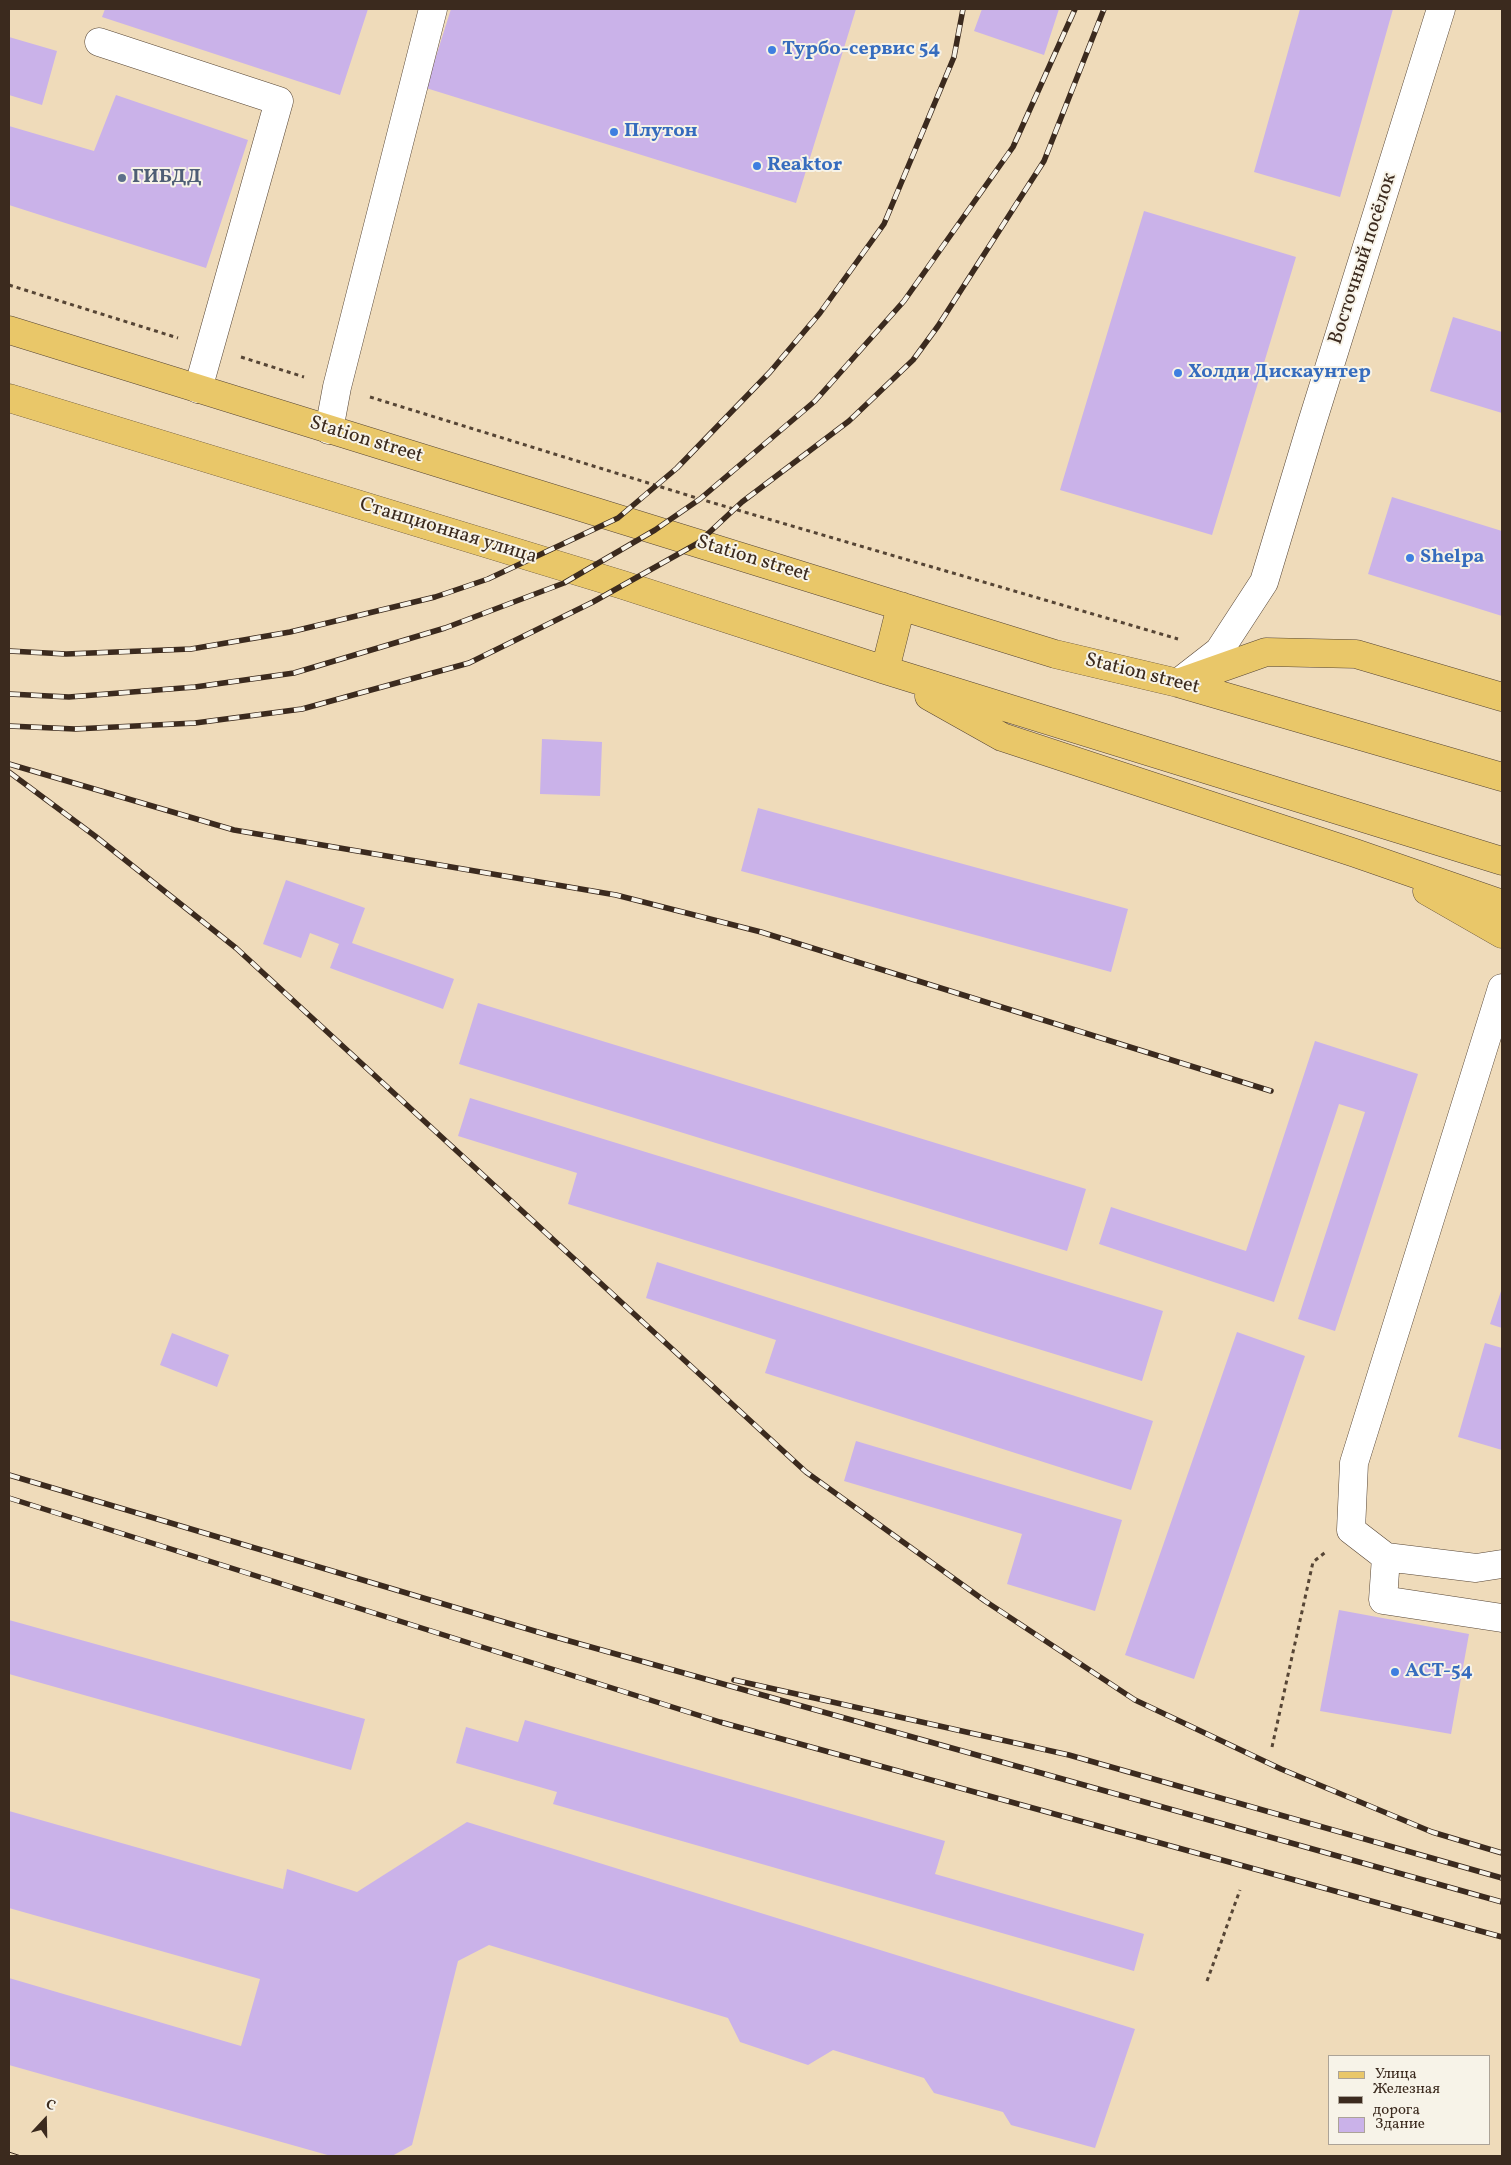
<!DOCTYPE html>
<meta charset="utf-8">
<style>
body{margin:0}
#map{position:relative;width:1511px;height:2165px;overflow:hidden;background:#efdbba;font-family:Vollkorn,serif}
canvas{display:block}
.frame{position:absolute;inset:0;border:10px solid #3b2a1e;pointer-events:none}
.legend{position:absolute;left:1328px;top:2055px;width:162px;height:90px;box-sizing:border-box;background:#f7f3e8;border:1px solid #aca397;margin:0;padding:6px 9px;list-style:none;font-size:15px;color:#3b2a1e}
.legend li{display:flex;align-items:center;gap:10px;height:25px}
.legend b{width:25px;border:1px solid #aca397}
.north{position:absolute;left:20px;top:2095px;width:50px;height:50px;-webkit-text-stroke:4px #f7f3e8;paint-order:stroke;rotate:21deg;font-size:14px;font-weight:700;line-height:20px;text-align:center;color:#3b2a1e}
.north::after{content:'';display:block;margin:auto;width:18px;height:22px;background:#3b2a1e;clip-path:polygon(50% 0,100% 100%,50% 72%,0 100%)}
</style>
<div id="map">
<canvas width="1511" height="2165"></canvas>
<div class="frame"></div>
<ul class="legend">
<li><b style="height:6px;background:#e9c769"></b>Улица</li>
<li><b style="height:6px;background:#3b2a1e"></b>Железная дорога</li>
<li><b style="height:14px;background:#cab2e9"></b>Здание</li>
</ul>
<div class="north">С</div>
</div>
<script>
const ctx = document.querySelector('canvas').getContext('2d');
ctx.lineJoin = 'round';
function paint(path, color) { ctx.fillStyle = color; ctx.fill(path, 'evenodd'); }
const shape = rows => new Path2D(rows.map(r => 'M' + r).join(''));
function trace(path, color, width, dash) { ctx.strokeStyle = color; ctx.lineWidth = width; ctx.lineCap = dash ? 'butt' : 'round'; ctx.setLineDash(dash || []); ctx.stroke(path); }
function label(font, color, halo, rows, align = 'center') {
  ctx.font = font + ' Vollkorn,serif'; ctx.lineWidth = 4; ctx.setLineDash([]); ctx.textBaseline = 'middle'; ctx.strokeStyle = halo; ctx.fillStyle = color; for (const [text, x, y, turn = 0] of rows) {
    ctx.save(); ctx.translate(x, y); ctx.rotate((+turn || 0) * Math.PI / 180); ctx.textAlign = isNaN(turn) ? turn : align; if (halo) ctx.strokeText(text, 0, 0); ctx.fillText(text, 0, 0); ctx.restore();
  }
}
const building = shape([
 [105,9,368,9,340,95,102,17],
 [451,9,856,9,796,203,426,88],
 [982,9,1059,9,1044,55,974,31],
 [1300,9,1393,9,1340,197,1254,172],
 [9,37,57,51,42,105,9,95],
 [116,95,248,140,206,268,9,205,9,126,94,151],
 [1144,211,1296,257,1212,535,1060,490],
 [1453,317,1502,332,1502,413,1430,391],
 [1392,497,1502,531,1502,616,1368,574],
 [542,739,602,742,600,796,540,794],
 [758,808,1128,909,1111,972,741,871],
 [286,880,365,908,352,943,454,979,443,1009,330,968,339,944,310,933,301,958,263,944],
 [478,1003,1086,1189,1067,1251,459,1064],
 [1315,1041,1418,1074,1335,1331,1298,1319,1365,1112,1339,1104,1274,1302,1099,1244,1111,1207,1246,1251],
 [470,1098,1163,1311,1142,1381,568,1204,577,1173,458,1136],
 [657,1262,1153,1421,1131,1490,765,1373,776,1340,646,1298],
 [1502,1288,1502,1328,1490,1324],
 [1237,1332,1305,1356,1194,1679,1125,1655],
 [172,1333,229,1355,217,1387,160,1365],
 [1485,1343,1502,1348,1502,1450,1458,1437],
 [856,1441,1122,1520,1095,1611,1007,1584,1022,1534,844,1481],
 [1339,1610,1469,1634,1451,1734,1320,1711],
 [9,1620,365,1719,351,1770,9,1674],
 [525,1720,945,1841,935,1874,1144,1934,1134,1971,553,1804,557,1792,456,1763,466,1727,518,1742],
 [9,1811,283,1889,287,1869,357,1892,467,1822,1135,2029,1095,2148,1011,2125,1003,2112,934,2093,924,2078,833,2050,808,2065,740,2042,728,2018,489,1945,458,1961,412,2145,392,2156,331,2156,9,2065,9,1978,241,2046,260,1979,9,1908]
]);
const path = shape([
 [9,285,178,338],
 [241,357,304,377],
 [370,397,700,499,1178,639],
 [1272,1747,1313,1562,1327,1551],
 [1207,1981,1240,1890]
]);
const minor = shape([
 [99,42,279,101,198,389],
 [329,430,337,387,433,9],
 [1183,679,1219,651,1264,582,1311,426,1441,9],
 [1502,988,1354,1463,1351,1530,1386,1557,1476,1568,1502,1564],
 [1386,1557,1383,1600,1502,1618]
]);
const major = shape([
 [9,330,1055,654,1178,683,1502,777],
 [9,398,623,585,885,670,1502,861],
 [885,670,901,606],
 [1178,683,1266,652,1356,654,1502,697],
 [929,696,1002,737,1355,853,1502,904],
 [1427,891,1502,934]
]);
const tram = shape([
 [9,2152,21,2156]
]);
const rail = shape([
 [9,651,66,654,191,649,290,632,435,597,488,579,618,518,677,468,770,372,820,313,884,224,954,57,963,9],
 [9,694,69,697,195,687,294,673,445,628,564,583,655,530,700,499,815,401,904,301,1013,147,1075,9],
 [9,726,75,729,195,723,302,709,469,663,593,602,698,543,742,502,849,421,913,360,938,326,1044,161,1104,9],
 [9,764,234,830,616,895,761,932,1271,1091],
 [9,772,95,836,236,948,806,1472,985,1601,1135,1700,1281,1769,1432,1832,1502,1853],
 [9,1475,548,1635,1502,1902],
 [9,1498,720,1722,1502,1937],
 [734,1680,1069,1755,1502,1878]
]);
const markers = [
 [772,50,5,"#3f7fe0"],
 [614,132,5,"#3f7fe0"],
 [757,166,5,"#3f7fe0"],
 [122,178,5,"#5c6f8a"],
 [1178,373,5,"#3f7fe0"],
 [1410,558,5,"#3f7fe0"],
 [1395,1672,5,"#3f7fe0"]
];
const shopNames = [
 ["Турбо-сервис 54",782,50],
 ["Плутон",624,132],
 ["Reaktor",767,166],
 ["Холди Дискаунтер",1188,373],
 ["Shelpa",1420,558],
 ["АСТ-54",1405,1672]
];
const serviceNames = [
 ["ГИБДД",132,178]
];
const streetNames = [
 ["Восточный посёлок",1364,259,-72],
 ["Station street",366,441,17],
 ["Станционная улица",448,532,17],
 ["Station street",753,560,17],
 ["Station street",1142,675,14]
];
paint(building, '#cab2e9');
trace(minor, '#564535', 29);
trace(major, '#564535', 29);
trace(path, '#564535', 3, [4, 4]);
trace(minor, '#fff', 28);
trace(major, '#e9c769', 28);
trace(tram, '#3b2a1e', 1);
trace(rail, '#3b2a1e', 5.5);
trace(rail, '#f7f3e8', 4, [11]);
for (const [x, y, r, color] of markers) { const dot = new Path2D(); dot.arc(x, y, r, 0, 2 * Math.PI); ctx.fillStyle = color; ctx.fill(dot); trace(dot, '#f7f3e8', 2); }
label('bold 20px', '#366cbe', '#f7f3e8', shopNames, 'left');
label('bold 20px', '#4e5e75', '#f7f3e8', serviceNames, 'left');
label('20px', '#3b2a1e', '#f7f3e8', streetNames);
</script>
